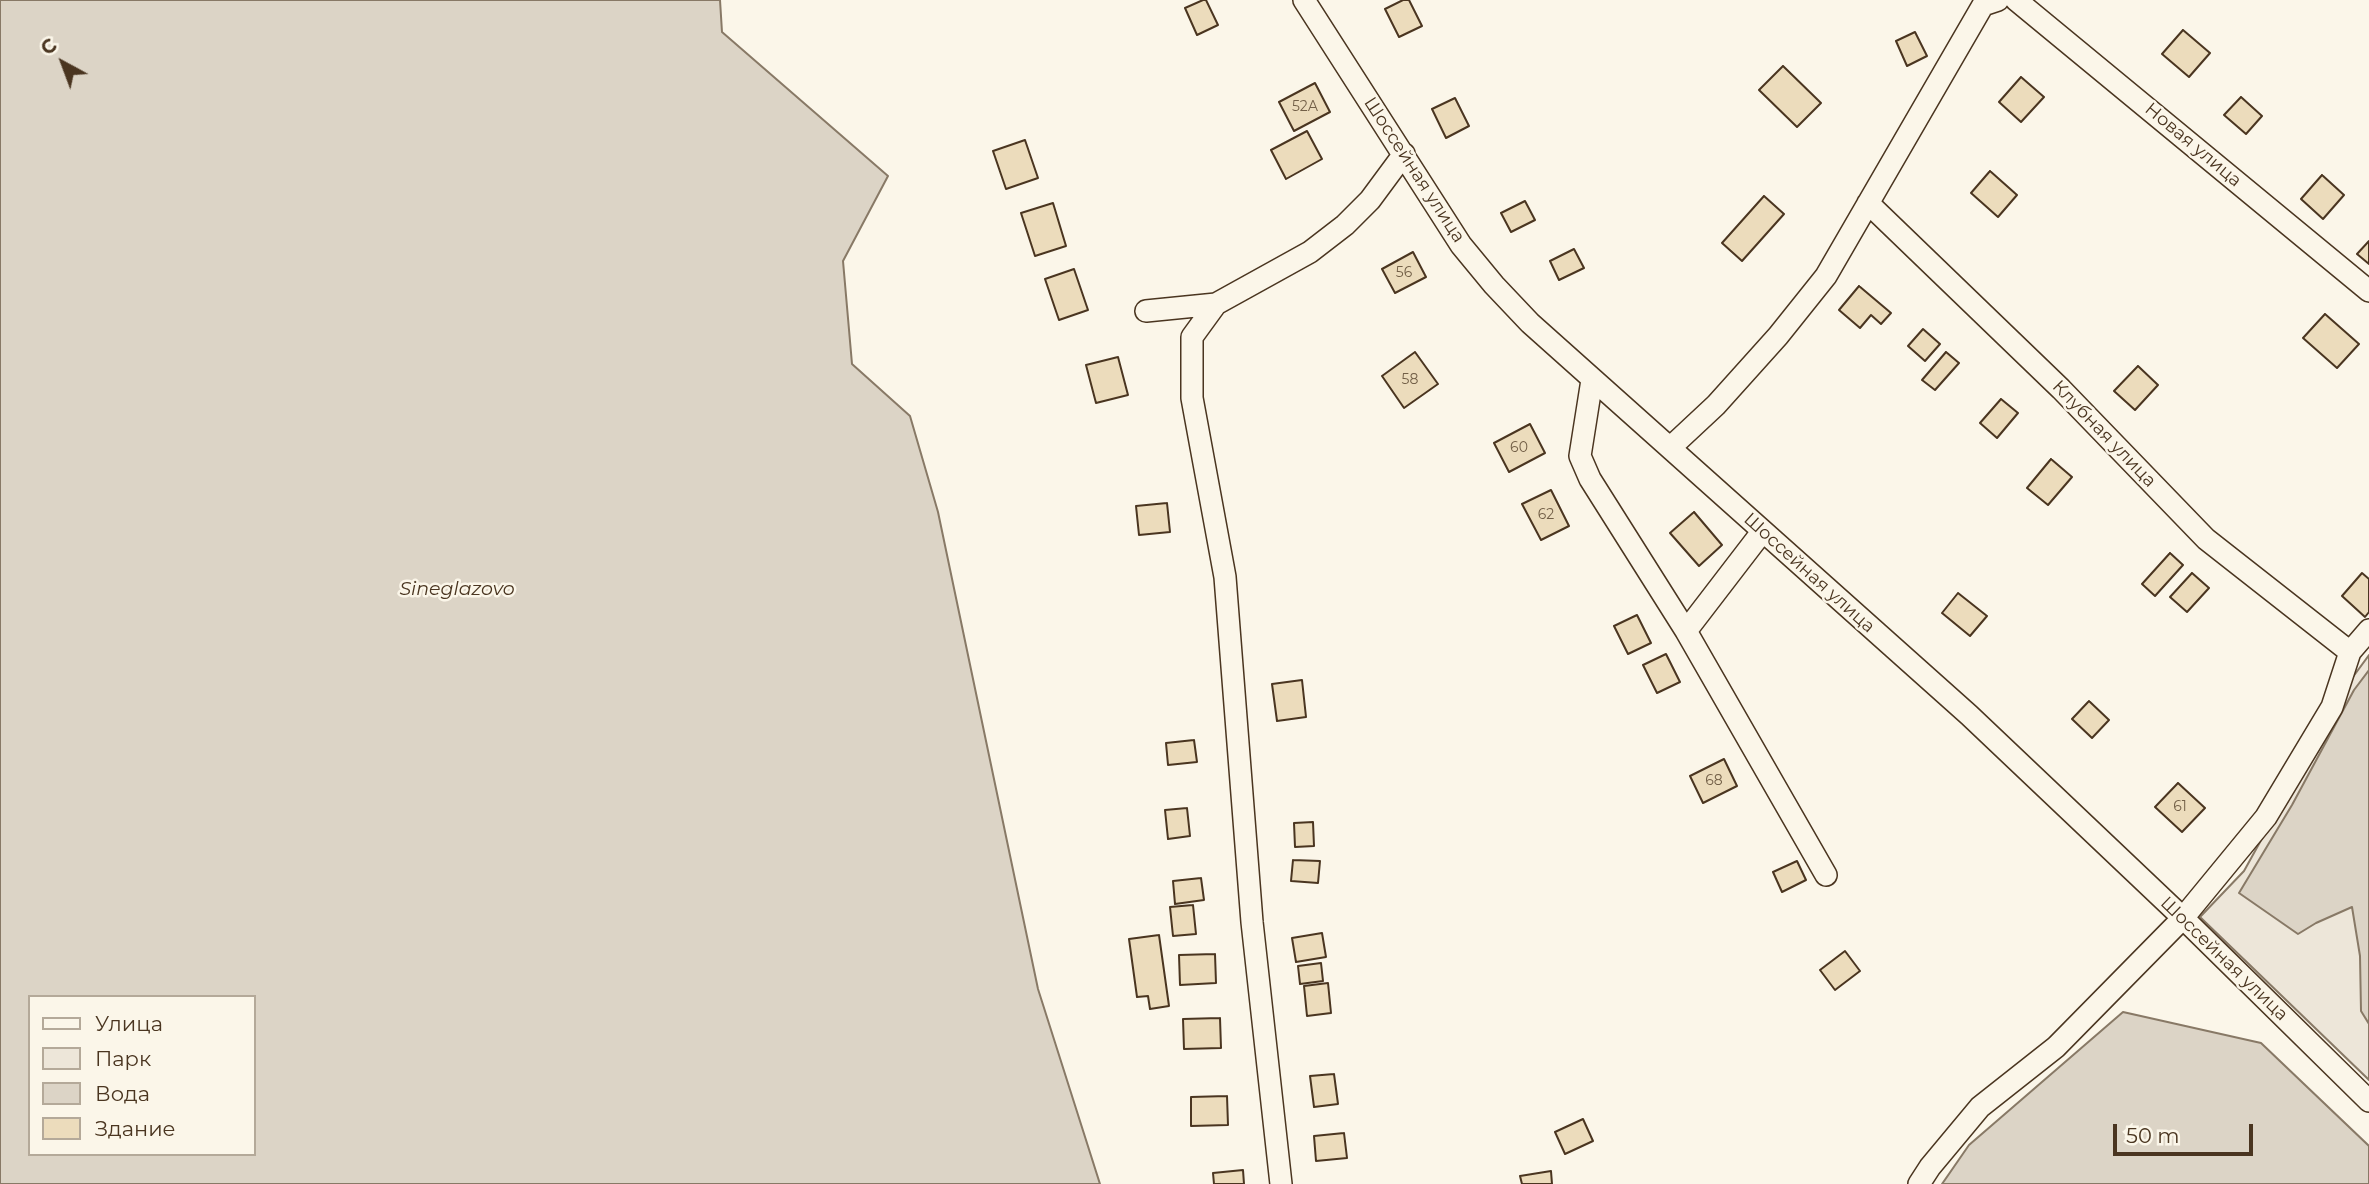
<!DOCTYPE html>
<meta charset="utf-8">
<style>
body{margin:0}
#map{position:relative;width:2369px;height:1184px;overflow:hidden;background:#fbf6e9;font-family:Montserrat,sans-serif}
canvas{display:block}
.legend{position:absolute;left:28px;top:995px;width:228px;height:161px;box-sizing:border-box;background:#fbf6e9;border:2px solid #b4a999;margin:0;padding:9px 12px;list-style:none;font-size:21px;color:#4a3520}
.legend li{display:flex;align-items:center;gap:14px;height:35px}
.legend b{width:35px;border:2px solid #b4a999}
.north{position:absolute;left:28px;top:28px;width:70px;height:70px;-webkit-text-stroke:5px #fbf6e9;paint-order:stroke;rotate:319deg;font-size:19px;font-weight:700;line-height:28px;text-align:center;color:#4a3520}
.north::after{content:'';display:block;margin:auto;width:24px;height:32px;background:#4a3520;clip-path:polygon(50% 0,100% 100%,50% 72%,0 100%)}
.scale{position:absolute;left:2113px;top:1124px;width:140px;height:32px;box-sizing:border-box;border:4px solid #4a3520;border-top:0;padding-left:9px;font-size:21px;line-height:24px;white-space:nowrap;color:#4a3520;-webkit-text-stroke:5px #fbf6e9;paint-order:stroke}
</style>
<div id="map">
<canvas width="2369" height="1184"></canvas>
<ul class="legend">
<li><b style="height:9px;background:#fbf6e9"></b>Улица</li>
<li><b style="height:19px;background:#ede6d9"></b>Парк</li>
<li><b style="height:19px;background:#dcd4c6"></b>Вода</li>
<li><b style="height:19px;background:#ecdcbc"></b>Здание</li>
</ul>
<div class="north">С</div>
<div class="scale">50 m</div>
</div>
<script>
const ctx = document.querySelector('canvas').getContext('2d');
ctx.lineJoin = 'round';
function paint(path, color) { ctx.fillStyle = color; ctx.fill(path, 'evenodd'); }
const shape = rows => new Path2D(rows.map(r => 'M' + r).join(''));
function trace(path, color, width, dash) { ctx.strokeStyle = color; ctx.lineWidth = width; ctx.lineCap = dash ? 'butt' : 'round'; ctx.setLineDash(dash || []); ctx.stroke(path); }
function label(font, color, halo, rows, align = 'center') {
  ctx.font = font + ' Montserrat,sans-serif'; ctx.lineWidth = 5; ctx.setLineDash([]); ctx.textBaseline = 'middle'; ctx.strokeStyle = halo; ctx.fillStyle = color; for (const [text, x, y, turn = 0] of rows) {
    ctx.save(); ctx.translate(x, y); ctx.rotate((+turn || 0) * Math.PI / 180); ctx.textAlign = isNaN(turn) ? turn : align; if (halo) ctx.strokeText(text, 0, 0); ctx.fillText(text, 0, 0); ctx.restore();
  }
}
const green = shape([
 [2369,655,2369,1080,2200,917,2244,871,2347,685,2369,655]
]);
const water = shape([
 [0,0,720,0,722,32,888,176,843,261,852,364,910,416,938,512,1038,989,1100,1184,0,1184,0,0],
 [30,997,254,997,254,1154,30,1154,30,997],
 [2369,670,2369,1024,2361,1011,2360,956,2352,907,2316,923,2298,934,2239,893,2292,805,2354,690,2369,670],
 [2123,1012,2261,1043,2369,1146,2369,1184,1942,1184,1969,1145,2123,1012]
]);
const building = shape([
 [1203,0,1206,0,1218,25,1197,35,1185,8,1203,0],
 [1403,0,1409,0,1422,26,1399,37,1385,9,1403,0],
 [2183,30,2210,53,2189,77,2162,54,2183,30],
 [1915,32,1927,56,1907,66,1896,41,1915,32],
 [1783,66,1821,103,1797,127,1759,90,1783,66],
 [2021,77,2044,97,2021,122,1999,102,2021,77],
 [1315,83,1330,112,1294,131,1279,102,1315,83],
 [2241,97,2262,116,2246,134,2224,115,2241,97],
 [1455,98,1469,126,1446,138,1432,109,1455,98],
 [1307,131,1322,159,1286,179,1271,150,1307,131],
 [1025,140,1038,178,1006,189,993,151,1025,140],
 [1990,171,2017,195,1998,217,1971,193,1990,171],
 [2322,175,2344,195,2323,219,2301,199,2322,175],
 [1764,196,1784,214,1742,261,1722,243,1764,196],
 [1525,201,1535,220,1511,232,1501,213,1525,201],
 [1053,203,1066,246,1035,256,1021,213,1053,203],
 [2369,241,2369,264,2357,254,2369,241],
 [1574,249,1584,268,1559,280,1550,261,1574,249],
 [1413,252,1426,277,1395,293,1382,269,1413,252],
 [1074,269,1088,310,1059,320,1045,279,1074,269],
 [1859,286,1891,313,1881,324,1871,315,1860,328,1839,310,1859,286],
 [2325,314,2359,344,2337,368,2303,338,2325,314],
 [1923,329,1940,344,1925,361,1908,346,1923,329],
 [1415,352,1438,384,1404,408,1382,376,1415,352],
 [1946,352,1959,363,1935,390,1922,380,1946,352],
 [1118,357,1128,395,1096,403,1086,365,1118,357],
 [2138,366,2158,385,2135,410,2114,391,2138,366],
 [2001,399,2018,413,1997,438,1980,423,2001,399],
 [1530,424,1545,453,1509,472,1494,443,1530,424],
 [2051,459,2072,477,2048,505,2027,488,2051,459],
 [1551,490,1569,526,1541,540,1522,504,1551,490],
 [1167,503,1170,532,1139,535,1136,506,1167,503],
 [1694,512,1722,545,1699,566,1670,533,1694,512],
 [2170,553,2183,565,2155,596,2142,584,2170,553],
 [2192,573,2209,588,2187,612,2170,597,2192,573],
 [2362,573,2369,579,2369,612,2365,617,2342,596,2362,573],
 [1958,593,1987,616,1970,636,1942,613,1958,593],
 [1637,615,1651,643,1628,654,1614,626,1637,615],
 [1666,654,1680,682,1657,693,1643,665,1666,654],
 [1302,680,1306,717,1277,721,1272,684,1302,680],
 [2089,701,2109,720,2092,738,2072,719,2089,701],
 [1194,740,1197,762,1168,765,1166,743,1194,740],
 [1724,759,1737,786,1703,803,1690,776,1724,759],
 [2178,783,2205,808,2182,832,2155,807,2178,783],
 [1187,808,1190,836,1168,839,1165,810,1187,808],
 [1313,822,1314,846,1295,847,1294,823,1313,822],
 [1293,860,1320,861,1318,883,1291,881,1293,860],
 [1797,861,1806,880,1782,892,1773,872,1797,861],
 [1201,878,1204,900,1175,904,1173,881,1201,878],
 [1193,905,1196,934,1173,936,1170,907,1193,905],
 [1322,933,1326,957,1296,962,1292,938,1322,933],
 [1159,935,1169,1006,1150,1009,1148,996,1137,997,1129,939,1159,935],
 [1845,951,1860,971,1835,990,1820,970,1845,951],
 [1215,954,1216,983,1180,985,1179,955,1215,954],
 [1321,963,1323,981,1300,984,1298,966,1321,963],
 [1328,983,1331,1013,1307,1016,1304,986,1328,983],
 [1220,1018,1221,1048,1184,1049,1183,1019,1220,1018],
 [1334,1074,1338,1104,1314,1107,1310,1076,1334,1074],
 [1227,1096,1228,1125,1191,1126,1191,1097,1227,1096],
 [1583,1119,1593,1141,1565,1154,1555,1132,1583,1119],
 [1344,1133,1347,1158,1316,1161,1314,1136,1344,1133],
 [1243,1170,1244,1184,1214,1184,1213,1173,1243,1170],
 [1551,1171,1552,1184,1522,1184,1520,1176,1551,1171]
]);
const minor = shape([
 [1304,0,1461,245,1494,285,1530,323,1969,715,2183,918,2369,1101],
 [2016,0,2369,291],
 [1868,203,2061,389,2206,539,2350,652],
 [1216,304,1192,337,1192,398,1225,577,1252,922,1281,1184],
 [1146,311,1216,304,1310,252,1345,225,1370,200,1404,154],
 [1592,380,1580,456,1590,479,1686,631],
 [1671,447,1716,405,1778,336,1826,276,1983,5,1998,0],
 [1762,532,1686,631,1826,875],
 [1919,1184,1930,1167,1980,1107,2056,1047,2183,918,2266,817,2332,707,2350,652,2369,630]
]);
const numberNames = [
 ["52А",1305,107],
 ["56",1404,273],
 ["58",1410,380],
 ["60",1519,448],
 ["62",1546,515],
 ["68",1714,781],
 ["61",2180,807]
];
const streetNames = [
 ["Новая улица",2193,145,40],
 ["Шоссейная улица",1414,170,57],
 ["Клубная улица",2104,434,46],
 ["Шоссейная улица",1809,573,42],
 ["Шоссейная улица",2224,959,44]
];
const waterNames = [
 ["Sineglazovo",457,589]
];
paint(green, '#ede6d9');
trace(green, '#887966', 2);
paint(water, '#dcd4c6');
trace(water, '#887966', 2);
paint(building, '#ecdcbc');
trace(building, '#4a3520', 2);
trace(minor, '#4a3520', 24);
trace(minor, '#fbf6e9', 21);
label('14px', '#725f47', null, numberNames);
label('18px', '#4a3520', '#fbf6e9', streetNames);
label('italic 19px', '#4a3520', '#fbf6e9', waterNames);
</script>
